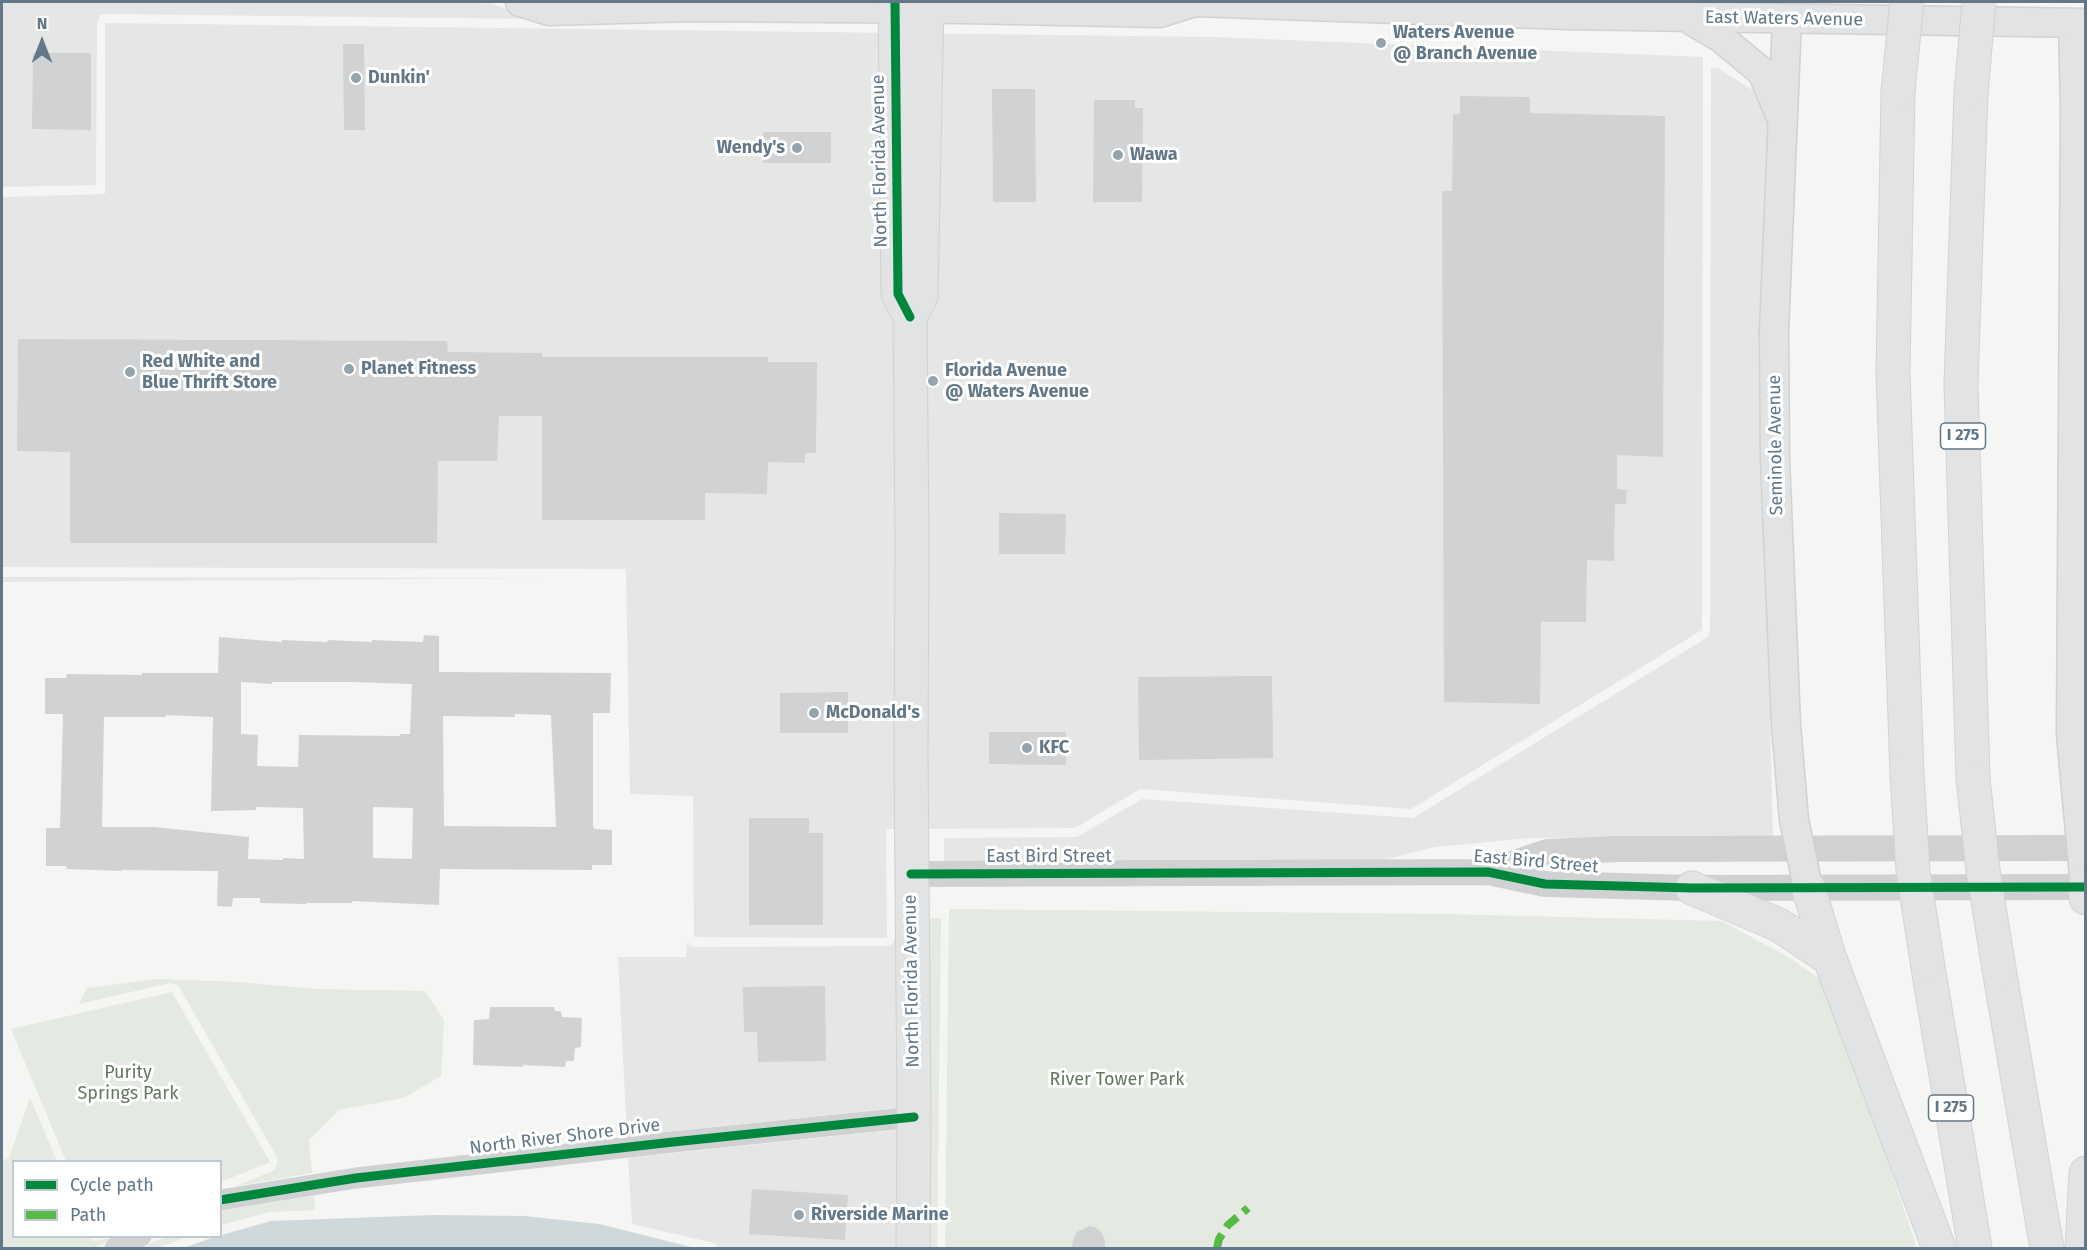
<!DOCTYPE html>
<style>
body{margin:0}
#map{position:relative;width:2087px;height:1250px;overflow:hidden;background:#f5f5f3;font-family:"Fira Sans",sans-serif}
canvas{display:block}
.frame{position:absolute;inset:0;border:3px solid #627787;pointer-events:none}
.legend{position:absolute;left:12px;top:1160px;width:210px;height:78px;box-sizing:border-box;background:#fff;border:2px solid #c0c9cf;margin:0;padding:8px 10px;list-style:none;font-size:18px;color:#627787}
.legend li{display:flex;align-items:center;gap:12px;height:30px}
.legend b{width:30px;border:2px solid #c0c9cf}
.north{position:absolute;left:12px;top:12px;width:60px;height:60px;-webkit-text-stroke:4px #fff;paint-order:stroke;rotate:0deg;font-size:16px;font-weight:700;line-height:24px;text-align:center;color:#627787}
.north::after{content:'';display:block;margin:auto;width:21px;height:27px;background:#627787;clip-path:polygon(50% 0,100% 100%,50% 72%,0 100%)}
</style>
<div id="map">
<canvas width="2087" height="1250"></canvas>
<div class="frame"></div>
<ul class="legend">
<li><b style="height:8px;background:#00873e"></b>Cycle path</li>
<li><b style="height:8px;background:#58b947"></b>Path</li>
</ul>
<div class="north">N</div>
</div>
<script>
const ctx = document.querySelector('canvas').getContext('2d');
ctx.lineJoin = 'round';
function paint(path, color) { ctx.fillStyle = color; ctx.fill(path, 'evenodd'); }
const shape = rows => new Path2D(rows.map(r => 'M' + r).join(''));
function trace(path, color, width, dash) { ctx.strokeStyle = color; ctx.lineWidth = width; ctx.lineCap = dash ? 'butt' : 'round'; ctx.setLineDash(dash || []); ctx.stroke(path); }
function label(font, color, halo, rows, align = 'center') {
  ctx.font = font + ' "Fira Sans",sans-serif'; ctx.lineWidth = 6; ctx.setLineDash([]); ctx.textBaseline = 'middle'; ctx.strokeStyle = halo; ctx.fillStyle = color; for (const [text, x, y, turn = 0] of rows) {
    ctx.save(); ctx.translate(x, y); ctx.rotate((+turn || 0) * Math.PI / 180); ctx.textAlign = isNaN(turn) ? turn : align; if (halo) ctx.strokeText(text, 0, 0); ctx.fillText(text, 0, 0); ctx.restore();
  }
}
const built = shape([
 [2,2,482,2,482,4,489,3,537,19,105,14,100,15,97,24,96,185,2,187],
 [105,23,1213,37,1703,57,1702,630,1411,809,1140,789,1075,828,886,829,887,938,694,937,693,796,630,794,626,569,2,567,2,197,105,194],
 [1711,68,1718,68,1751,89,1765,105,1772,126,1763,416,1773,837,1529,838,1435,847,1375,862,944,863,944,838,1077,837,1142,799,1413,818,1708,637,1710,630],
 [2,577,547,578,2,582],
 [894,839,898,839,904,1107,627,1136,618,957,686,957,687,943,694,947,889,946,893,943,895,937],
 [904,1129,903,1248,720,1248,714,1243,632,1224,628,1158]
]);
const green = shape([
 [949,909,1445,914,1722,921,1790,958,1828,985,1917,1248,945,1248],
 [923,918,941,918,937,1248,924,1248],
 [159,979,239,982,315,989,425,991,444,1020,441,1076,403,1098,339,1110,309,1140,312,1173,236,1186,275,1170,278,1159,178,985,170,983,79,1004,87,988],
 [172,992,270,1162,221,1182,220,1162,66,1161,11,1029],
 [30,1098,57,1161,14,1162,14,1236,89,1237,94,1241,115,1237,94,1248,2,1248,2,1161,9,1158],
 [314,1196,315,1210,269,1212,221,1225,221,1211,223,1210],
 [166,1237,188,1237,157,1248,140,1248]
]);
const water = shape([
 [434,1215,524,1216,599,1224,695,1248,184,1248,211,1238,271,1221]
]);
const building = shape([
 [343,44,364,44,365,130,344,130],
 [33,53,91,53,91,130,32,129],
 [992,89,1035,89,1036,202,993,202],
 [1460,96,1530,97,1530,113,1665,116,1663,457,1617,455,1617,489,1627,490,1626,504,1615,504,1614,561,1587,560,1586,622,1541,622,1540,704,1444,702,1442,191,1452,191,1453,114,1460,114],
 [1094,100,1135,100,1135,108,1143,108,1142,202,1093,202],
 [763,132,831,132,831,163,763,163],
 [18,339,447,341,448,352,542,353,543,357,768,357,768,362,817,362,816,453,805,453,805,463,768,462,767,494,705,493,705,520,542,520,542,416,499,416,497,461,438,461,437,543,70,543,70,452,17,451],
 [999,513,1066,514,1065,554,999,554],
 [424,635,439,636,439,672,611,673,610,713,593,713,593,825,594,829,612,830,612,865,592,865,592,870,440,869,439,905,352,901,352,903,306,903,306,904,260,903,260,898,233,898,232,907,217,906,218,871,122,870,121,871,67,869,66,866,46,866,46,828,60,828,63,714,45,714,45,678,66,678,67,674,142,675,142,673,218,673,219,637,282,642,282,640,327,642,328,640,372,642,372,640,423,642],
 [241,682,272,684,272,682,350,682,412,684,410,734,400,734,400,736,299,735,298,767,257,766,258,735,241,734],
 [515,714,551,715,556,827,444,826,443,716,515,717],
 [166,715,213,717,211,811,256,810,256,807,303,808,304,859,283,858,283,860,248,859,249,837,154,827,102,827,104,717,166,717],
 [373,807,413,808,412,859,373,858],
 [1272,676,1273,758,1139,760,1138,677],
 [848,692,848,733,780,733,780,693],
 [989,732,1066,732,1066,765,989,764],
 [749,818,809,818,809,833,823,833,823,925,749,925],
 [825,986,826,1061,758,1062,757,1032,744,1032,743,987],
 [490,1007,554,1007,555,1011,561,1011,562,1017,582,1018,581,1047,575,1048,574,1061,566,1061,565,1067,523,1065,523,1067,473,1065,474,1020,489,1019],
 [752,1189,848,1195,845,1240,749,1234],
 [1089,1226,1095,1227,1101,1232,1105,1240,1105,1248,1072,1248,1073,1240,1077,1232]
]);
const minor = shape([
 [220,1200,356,1178,673,1142,914,1117],
 [115,1248,141,1236]
]);
const tertiary = shape([
 [1488,872,1547,852,1617,849,2086,848],
 [911,874,1488,872,1545,884,1692,888,2086,887]
]);
const secondary = shape([
 [520,2,549,11,693,7,964,9,1160,13,1195,2,1568,15,2086,23],
 [1687,18,1721,38,1762,72,1780,115],
 [1787,19,1774,331,1775,459,1786,725,1794,820,1808,887],
 [2073,23,2075,107,2071,734,2085,887]
]);
const primary = shape([
 [895,2,898,294,910,317,912,544,911,754,914,1117,913,1248],
 [910,317,921,297,927,2]
]);
const motorway = shape([
 [1898,91,1893,373,1907,775],
 [1971,93,1961,384,1973,778],
 [1808,887,1830,959,1939,1248],
 [2085,887,2086,898],
 [1692,888,1779,925,1830,959],
 [1928,967,1975,1248],
 [1999,969,2047,1248],
 [2082,1248,2086,1173]
]);
const motorwayBridge = shape([
 [1898,91,1907,2],
 [1971,93,1979,2],
 [1907,775,1913,871,1928,967],
 [1973,778,1983,870,1999,969]
]);
const quiet = shape([
 [1217,1248,1219,1239,1228,1225,1248,1208]
]);
const cycleway = shape([
 [895,2,898,294,910,317],
 [911,874,1488,872,1545,884,1692,888,2086,887],
 [220,1200,356,1178,673,1142,914,1117]
]);
const markers = [
 [1381,43,6,"#95a3ad"],
 [356,78,6,"#95a3ad"],
 [797,148,6,"#95a3ad"],
 [1118,155,6,"#95a3ad"],
 [349,369,6,"#95a3ad"],
 [130,372,6,"#95a3ad"],
 [933,381,6,"#95a3ad"],
 [814,713,6,"#95a3ad"],
 [1027,748,6,"#95a3ad"],
 [799,1215,6,"#95a3ad"]
];
const shields = [
 [1963,436,45],
 [1951,1108,45]
];
const shieldNames = [
 ["I 275",1963,436],
 ["I 275",1951,1108]
];
const streetNames = [
 ["East Waters Avenue",1784,19,1],
 ["North Florida Avenue",880,161,-91],
 ["Seminole Avenue",1776,445,-91],
 ["East Bird Street",1049,857],
 ["East Bird Street",1536,862,5],
 ["North Florida Avenue",912,981,-91],
 ["North River Shore Drive",565,1137,-7]
];
const poiNames = [
 ["Waters Avenue",1393,33],
 ["@ Branch Avenue",1393,54],
 ["Dunkin'",368,78],
 ["Wendy's",785,148,"right"],
 ["Wawa",1130,155],
 ["Red White and",142,362],
 ["Blue Thrift Store",142,383],
 ["Planet Fitness",361,369],
 ["Florida Avenue",945,371],
 ["@ Waters Avenue",945,392],
 ["McDonald's",826,713],
 ["KFC",1039,748],
 ["Riverside Marine",811,1215]
];
const parkNames = [
 ["Purity",128,1073],
 ["Springs Park",128,1094],
 ["River Tower Park",1117,1080]
];
paint(built, '#e5e7e6');
paint(green, '#e4e9e1');
paint(water, '#cfd8db');
paint(building, '#d1d2d3');
trace(secondary, '#d0d2d3', 31);
trace(primary, '#d0d2d2', 35);
trace(motorway, '#d2d3d3', 35);
trace(minor, '#d0d1d2', 21);
trace(tertiary, '#d0d1d2', 26);
trace(secondary, '#e2e3e4', 28);
trace(primary, '#e2e3e4', 33);
trace(motorway, '#e2e3e4', 33);
trace(motorwayBridge, '#d2d3d3', 35, []);
trace(motorwayBridge, '#e2e3e4', 33);
trace(quiet, '#58b947', 8, [15, 8]);
trace(cycleway, '#00873e', 9);
for (const [x, y, r, color] of markers) { const dot = new Path2D(); dot.arc(x, y, r, 0, 2 * Math.PI); ctx.fillStyle = color; ctx.fill(dot); trace(dot, '#fff', 2); }
for (const [x, y, w] of shields) { const box = new Path2D(); box.roundRect(x - w / 2, y - 13, w, 26, 4.5); ctx.fillStyle = '#fff'; ctx.fill(box); trace(box, '#627787', 1.5); }
label('bold 16px', '#627787', null, shieldNames);
label('18px', '#627787', '#fff', streetNames);
label('bold 18px', '#627787', '#fff', poiNames, 'left');
label('18px', '#64785e', '#fff', parkNames);
</script>
